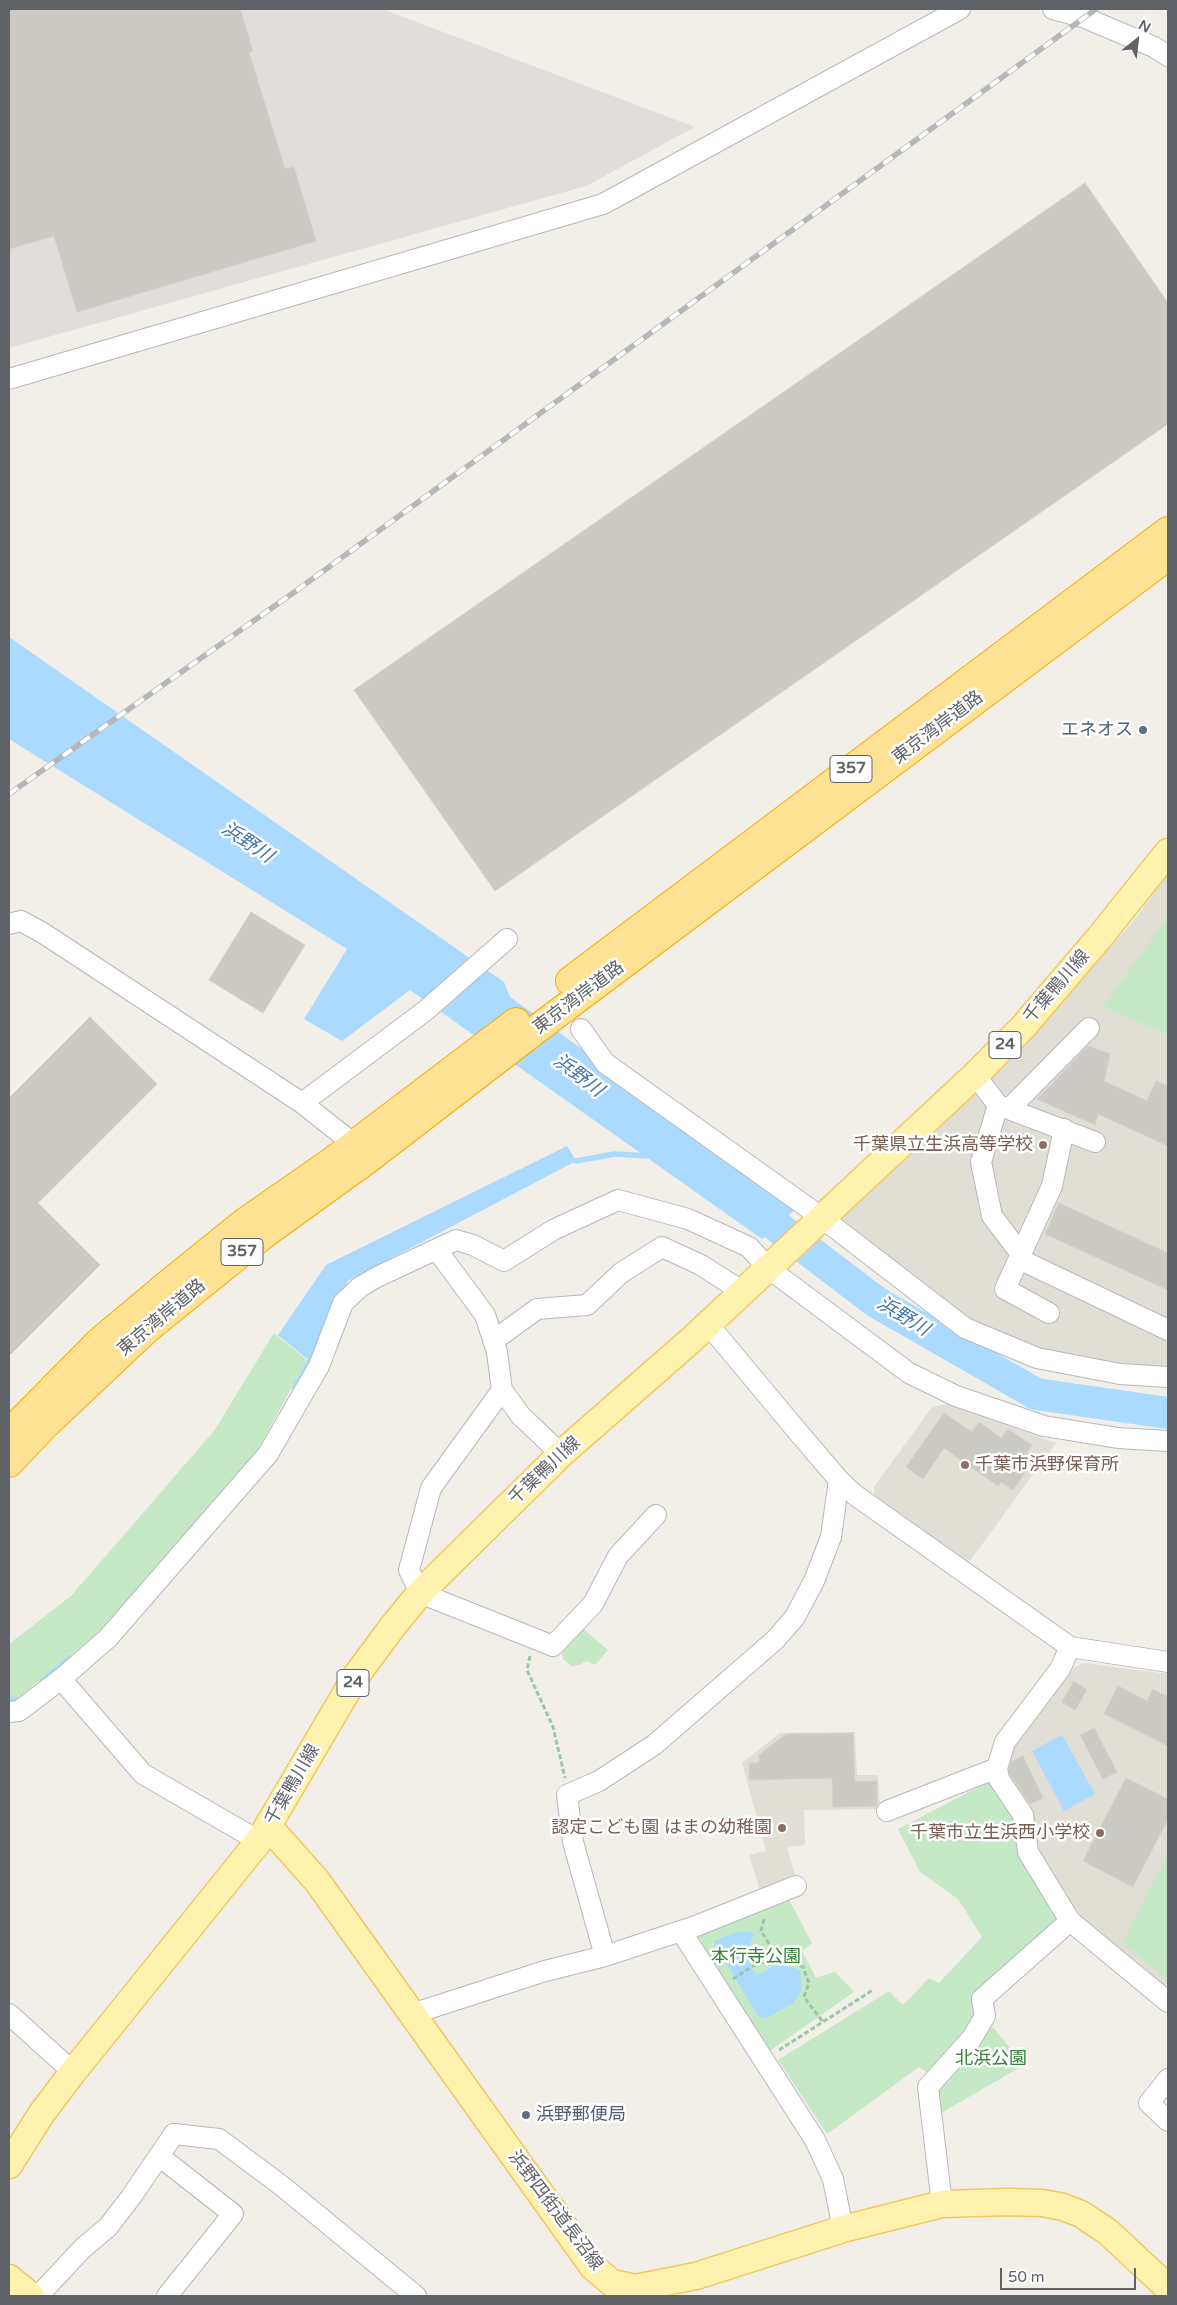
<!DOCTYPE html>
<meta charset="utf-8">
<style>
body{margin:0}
#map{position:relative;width:1177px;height:2305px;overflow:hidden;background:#f1efe8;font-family:"Varela Round",sans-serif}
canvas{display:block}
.frame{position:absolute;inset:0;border:10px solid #5f6368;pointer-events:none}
.north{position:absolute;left:1112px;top:15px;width:50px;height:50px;-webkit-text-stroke:4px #fff;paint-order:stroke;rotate:29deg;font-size:14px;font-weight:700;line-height:20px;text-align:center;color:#5f6368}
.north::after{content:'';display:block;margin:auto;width:18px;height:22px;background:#5f6368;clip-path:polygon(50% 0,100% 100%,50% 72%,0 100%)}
.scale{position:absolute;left:1000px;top:2268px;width:136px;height:22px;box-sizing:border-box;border:2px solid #5f6368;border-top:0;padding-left:6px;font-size:15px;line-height:18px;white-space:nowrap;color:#5f6368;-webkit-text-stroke:4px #fff;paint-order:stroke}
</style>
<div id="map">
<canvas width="1177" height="2305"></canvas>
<div class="frame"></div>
<div class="north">N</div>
<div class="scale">50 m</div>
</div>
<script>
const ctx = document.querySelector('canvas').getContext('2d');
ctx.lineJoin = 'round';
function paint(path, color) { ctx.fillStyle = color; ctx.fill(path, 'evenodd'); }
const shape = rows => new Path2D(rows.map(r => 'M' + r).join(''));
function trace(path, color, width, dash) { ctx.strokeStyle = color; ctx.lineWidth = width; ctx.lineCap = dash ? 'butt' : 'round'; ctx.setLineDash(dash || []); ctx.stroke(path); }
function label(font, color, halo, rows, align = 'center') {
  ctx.font = font + ' "Varela Round","Noto Sans JP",sans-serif'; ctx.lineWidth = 5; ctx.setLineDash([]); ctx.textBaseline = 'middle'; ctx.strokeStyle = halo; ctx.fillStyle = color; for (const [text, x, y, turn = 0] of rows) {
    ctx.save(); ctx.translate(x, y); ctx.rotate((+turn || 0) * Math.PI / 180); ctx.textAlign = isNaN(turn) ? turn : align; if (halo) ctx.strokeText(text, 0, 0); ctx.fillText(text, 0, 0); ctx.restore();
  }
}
const industrial = shape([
 [9,9,382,9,695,127,586,186,9,348]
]);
const education = shape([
 [1168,874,1168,1370,1108,1368,1014,1341,946,1305,840,1217,994,1073,1132,923],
 [948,1404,1056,1443,967,1565,875,1500,874,1487,932,1407],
 [1084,1663,1168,1674,1168,1994,1074,1914,1034,1851,1002,1778,1006,1755,1067,1671],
 [855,1732,857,1775,878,1775,880,1809,804,1810,805,1845,787,1847,796,1879,760,1890,749,1855,766,1851,742,1763,780,1733]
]);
const green = shape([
 [1168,916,1168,1034,1103,1007],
 [274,1333,307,1360,258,1449,100,1631,17,1699,9,1697,9,1644,71,1596,214,1431],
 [581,1627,608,1650,595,1665,587,1661,579,1665,571,1666,563,1659,562,1647],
 [990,1781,1016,1814,1058,1912,1057,1923,972,1998,980,2011,970,2035,930,2074,919,2067,827,2134,778,2060,889,1991,903,2005,929,1978,939,1983,982,1937,958,1899,920,1872,898,1829],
 [1168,1854,1168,1979,1122,1943],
 [787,1896,812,1943,802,1951,816,1978,835,1972,854,1992,764,2055,688,1934],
 [992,2026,1024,2065,941,2113,937,2084]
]);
const water = shape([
 [9,637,504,982,510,997,799,1206,762,1239,410,990,342,1041,304,1019,347,949,9,739],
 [567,1146,576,1161,346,1282,350,1285,311,1362,278,1335,326,1265],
 [1062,1735,1095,1794,1064,1811,1032,1751],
 [738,1932,752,1932,754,1934,746,1956,756,1976,779,1963,800,1970,802,1989,793,2003,767,2018,758,2016,713,1941]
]);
const stream = shape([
 [576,1161,614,1154,649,1156],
 [295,1387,310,1361],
 [42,1681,70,1658],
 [9,1699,18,1701,22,1698]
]);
const river = shape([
 [741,1199,876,1302,1036,1394,1168,1413]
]);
const building = shape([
 [9,9,240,9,253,51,249,52,285,169,294,167,316,241,77,312,54,236,9,249,9,9],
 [1085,183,1168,303,1168,424,495,891,354,690,1085,183],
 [251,912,305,945,263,1013,209,980,251,912],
 [90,1017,157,1084,38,1203,100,1265,9,1356,9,1098,90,1017],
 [1088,1046,1110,1054,1104,1081,1147,1101,1156,1081,1168,1086,1168,1146,1098,1114,1095,1125,1037,1099,1088,1046],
 [1059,1203,1168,1253,1168,1290,1045,1234,1059,1203],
 [944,1413,972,1432,979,1422,1001,1438,1008,1429,1032,1445,1020,1462,1028,1468,1013,1490,1001,1482,998,1486,944,1448,923,1479,906,1467,944,1413],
 [1074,1681,1087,1690,1075,1710,1062,1702,1074,1681],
 [1118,1686,1147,1701,1153,1689,1168,1697,1168,1746,1104,1714,1118,1686],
 [1094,1728,1117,1772,1103,1779,1080,1735,1094,1728],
 [853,1733,855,1782,877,1781,877,1806,833,1807,832,1778,749,1780,749,1763,759,1763,759,1755,786,1734,853,1733],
 [1023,1756,1043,1798,1030,1804,1010,1774,1009,1769,1011,1762,1023,1756],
 [1126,1778,1168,1799,1168,1819,1133,1887,1083,1861,1126,1778]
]);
const path = shape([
 [530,1656,527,1670,553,1727,565,1778],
 [764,1919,761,1931,777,1957,803,1967,809,1983,804,1997,823,2022],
 [733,1979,751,1967,777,1957],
 [779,2050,873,1990]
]);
const minor = shape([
 [1053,9,1083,17,1154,47,1168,56],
 [9,379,603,204,960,9],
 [9,924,21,921,43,933,302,1103,354,1144,364,1154],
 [581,1029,605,1063,821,1217,965,1328,1037,1358,1120,1374,1168,1377],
 [975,1075,998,1105,1095,1142],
 [302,1103,425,1011,507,939],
 [998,1105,981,1162,992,1216,1021,1254,1005,1289,1049,1313],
 [1009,1109,1089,1028],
 [437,1250,485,1315,497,1352,502,1390,521,1416,561,1454],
 [1021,1254,1052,1186,1064,1129],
 [1019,1259,1168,1330],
 [708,1324,798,1432,839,1480,855,1495,1070,1647,1168,1662],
 [493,1341,537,1309,587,1305,621,1273,662,1247,701,1265,743,1292],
 [502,1390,431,1488,409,1570,420,1593,553,1646,593,1604,618,1556,656,1515],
 [1070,1647,1060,1669,1005,1742,997,1768,999,1779,1023,1815,1028,1852,1070,1921,1168,2002],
 [61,1679,143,1774,259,1841],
 [9,1712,19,1711,61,1679,108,1638,268,1454,319,1366,343,1303,360,1287,377,1277,456,1240,473,1245,504,1261,553,1230,618,1200,688,1219,749,1247,768,1268,909,1373,956,1396,1044,1426,1118,1438,1168,1441],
 [887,1811,997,1768],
 [681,1931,815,2140,833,2179,843,2229],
 [605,1956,573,1842,567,1795,599,1781,654,1745,775,1640,795,1617,814,1581,831,1537,839,1480],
 [9,2014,73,2072],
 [412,2014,545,1971,605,1956,696,1926,796,1886],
 [1168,2079,1149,2103,1168,2121],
 [159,2156,233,2214,167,2296],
 [942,2204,928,2087,972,2038,985,2016,982,1999,1070,1921],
 [38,2296,83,2248,108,2227,131,2197,174,2134,219,2139,282,2186,416,2296]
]);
const major = shape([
 [269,1827,317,1881,593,2267,612,2283,635,2288,696,2276,843,2229,942,2204,1008,2202,1042,2203,1063,2207,1081,2214,1108,2232,1168,2288],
 [9,2165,42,2113,73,2072,259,1841,356,1676,393,1626,420,1593,561,1454,690,1341,975,1075,1023,1027,1099,938,1168,852],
 [9,2278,31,2296]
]);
const highway = shape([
 [570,981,1168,531],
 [9,1433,99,1342,167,1285,245,1222,334,1160,516,1022],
 [9,1463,46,1424,148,1328,263,1235,368,1159,550,1019,1168,556]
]);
const rail = shape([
 [9,794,300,588,1096,9]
]);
const markers = [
 [1143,730,5,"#5c6f8a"],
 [1043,1145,5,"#8d6e63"],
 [965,1465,5,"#8d6e63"],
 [782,1828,5,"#8d6e63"],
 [1100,1833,5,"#8d6e63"],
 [526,2115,5,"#5c6f8a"]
];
const shields = [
 [851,769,42],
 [1005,1045,32],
 [242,1252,42],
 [353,1683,32]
];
const shieldNames = [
 ["357",851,769],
 ["24",1005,1045],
 ["357",242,1252],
 ["24",353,1683]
];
const streetNames = [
 ["東京湾岸道路",938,728,-37],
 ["千葉鴨川線",1057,987,-49],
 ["東京湾岸道路",579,998,-37],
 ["東京湾岸道路",162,1318,-40],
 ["千葉鴨川線",545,1471,-43],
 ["千葉鴨川線",293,1785,-60],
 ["浜野四街道長沼線",555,2211,53]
];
const serviceNames = [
 ["エネオス",1133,730],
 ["浜野郵便局",536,2115,"left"]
];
const educationNames = [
 ["千葉県立生浜高等学校",1033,1145],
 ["千葉市浜野保育所",975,1465,"left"],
 ["認定こども園 はまの幼稚園",772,1828],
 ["千葉市立生浜西小学校",1090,1833]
];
const parkNames = [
 ["本行寺公園",756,1957],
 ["北浜公園",991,2059]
];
const waterNames = [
 ["浜野川",247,843,34],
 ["浜野川",578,1076,37],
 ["浜野川",903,1317,31]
];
paint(industrial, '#e0deda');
paint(education, '#e1ded6');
paint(green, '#c5e8c5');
paint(water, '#aadaff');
trace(stream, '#aadaff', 5.5);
trace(river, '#aadaff', 32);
paint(building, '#cccac5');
trace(building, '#d6d1c6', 1);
trace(minor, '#b5b8bc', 22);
trace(major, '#f2c960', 29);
trace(highway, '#f9ab00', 30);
trace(path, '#9cc7a9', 3, [5, 2.5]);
trace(minor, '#fff', 20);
trace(major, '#fff2af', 26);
trace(highway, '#fde293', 28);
trace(rail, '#b6b7b8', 5.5);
trace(rail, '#fff', 4, [11]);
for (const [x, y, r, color] of markers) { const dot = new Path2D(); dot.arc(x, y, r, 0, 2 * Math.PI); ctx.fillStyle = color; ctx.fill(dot); trace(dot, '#fff', 2); }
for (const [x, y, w] of shields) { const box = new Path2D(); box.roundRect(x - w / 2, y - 13.5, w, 27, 4); ctx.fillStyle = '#fff'; ctx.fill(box); trace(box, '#5f6368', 1); }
label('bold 16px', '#5f6368', null, shieldNames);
label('18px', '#5f6368', '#fff', streetNames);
label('18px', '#4e5e75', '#fff', serviceNames, 'right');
label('18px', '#785e54', '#fff', educationNames, 'right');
label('18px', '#348238', '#fff', parkNames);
label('italic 19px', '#4174aa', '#fff', waterNames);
</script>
